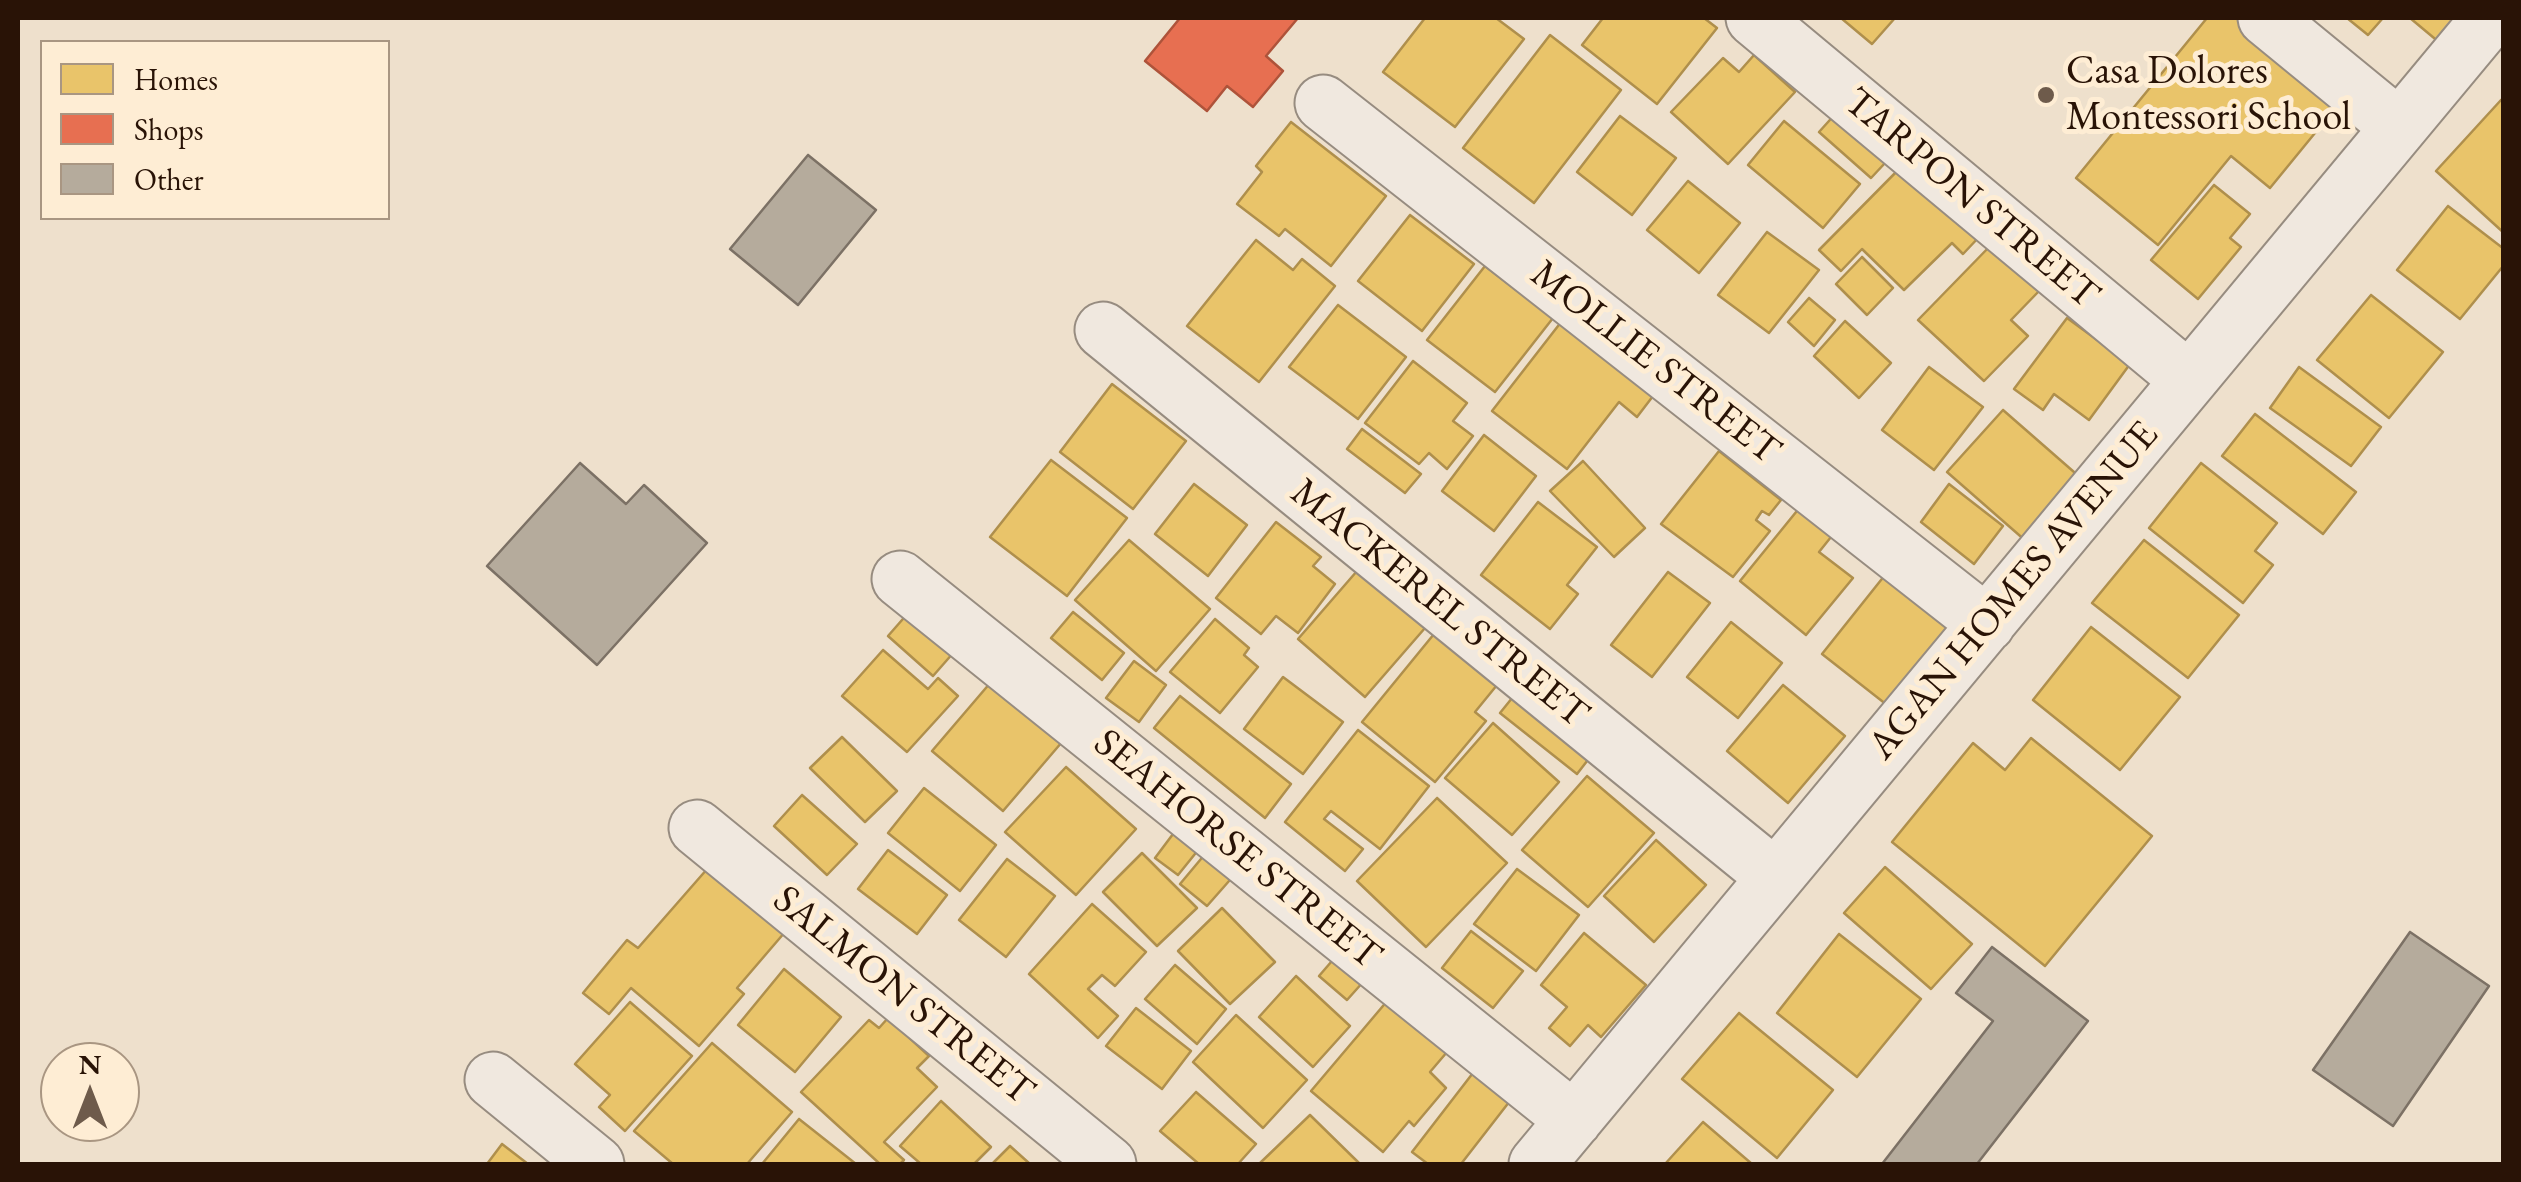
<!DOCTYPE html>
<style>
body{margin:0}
#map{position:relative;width:2521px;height:1182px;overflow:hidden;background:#eee0cc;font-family:"EB Garamond",serif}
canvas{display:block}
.frame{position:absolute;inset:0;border:20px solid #291306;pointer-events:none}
.legend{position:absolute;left:40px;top:40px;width:350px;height:180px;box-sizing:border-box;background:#feedd4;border:2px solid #a99682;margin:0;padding:12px 18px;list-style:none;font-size:30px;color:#291306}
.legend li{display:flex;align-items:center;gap:20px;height:50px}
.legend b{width:50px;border:2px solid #a99682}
.north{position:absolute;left:40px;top:1042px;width:100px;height:100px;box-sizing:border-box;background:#feedd4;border:2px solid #a99682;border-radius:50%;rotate:0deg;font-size:28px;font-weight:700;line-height:40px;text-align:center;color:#291306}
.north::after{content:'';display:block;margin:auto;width:35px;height:45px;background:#6e5b4b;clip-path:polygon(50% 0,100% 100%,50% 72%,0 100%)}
</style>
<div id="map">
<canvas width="2521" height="1182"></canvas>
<div class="frame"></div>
<ul class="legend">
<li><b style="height:28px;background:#e9c46a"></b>Homes</li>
<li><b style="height:28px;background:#e76f51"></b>Shops</li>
<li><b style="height:28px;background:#b5ab9c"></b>Other</li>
</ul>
<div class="north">N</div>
</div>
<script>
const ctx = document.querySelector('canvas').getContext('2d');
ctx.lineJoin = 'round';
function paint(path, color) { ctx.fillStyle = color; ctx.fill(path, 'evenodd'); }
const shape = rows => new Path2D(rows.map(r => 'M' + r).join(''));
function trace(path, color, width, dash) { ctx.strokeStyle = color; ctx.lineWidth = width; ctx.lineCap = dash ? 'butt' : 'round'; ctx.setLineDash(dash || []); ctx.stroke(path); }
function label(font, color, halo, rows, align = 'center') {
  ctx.font = font + ' "EB Garamond",serif'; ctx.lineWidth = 10; ctx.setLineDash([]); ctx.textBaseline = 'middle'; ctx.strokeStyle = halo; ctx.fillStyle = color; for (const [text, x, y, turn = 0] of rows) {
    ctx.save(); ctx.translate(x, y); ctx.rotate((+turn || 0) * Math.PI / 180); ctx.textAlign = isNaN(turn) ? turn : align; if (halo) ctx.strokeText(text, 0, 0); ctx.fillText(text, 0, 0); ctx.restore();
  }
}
const homes = shape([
 [1425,18,1496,18,1524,39,1455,127,1383,72,1425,18],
 [1603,18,1704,18,1717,28,1657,104,1582,45,1603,18],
 [1841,18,1895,18,1872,44,1841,18],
 [2207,18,2241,18,2342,100,2270,188,2231,156,2158,245,2076,178,2207,18],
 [2347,18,2383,18,2368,35,2347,18],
 [2410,18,2472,18,2446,48,2410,18],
 [1550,35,1621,90,1534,203,1463,148,1550,35],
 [1754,55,1795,92,1728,164,1671,112,1723,58,1739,72,1754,55],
 [2501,100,2504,102,2504,233,2436,171,2501,100],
 [1847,101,1900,147,1871,178,1819,132,1847,101],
 [1620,116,1676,158,1632,215,1577,172,1620,116],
 [1784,121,1860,184,1823,228,1748,165,1784,121],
 [1291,122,1386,196,1331,266,1285,229,1279,236,1237,204,1262,172,1256,166,1291,122],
 [1905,163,1980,236,1963,254,1952,243,1904,290,1862,249,1841,271,1819,250,1905,163],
 [1688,181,1740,223,1699,273,1647,230,1688,181],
 [2214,185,2250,214,2230,238,2241,247,2198,299,2151,260,2214,185],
 [2448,206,2504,249,2504,265,2460,319,2397,270,2448,206],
 [1410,215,1474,264,1422,331,1358,281,1410,215],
 [1767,232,1819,270,1769,333,1718,295,1767,232],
 [1256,240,1293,270,1302,259,1335,286,1259,382,1187,326,1256,240],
 [1992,244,2040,290,2011,320,2028,336,1984,381,1918,320,1992,244],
 [1862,257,1893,288,1867,315,1836,284,1862,257],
 [1485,266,1553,318,1495,392,1427,340,1485,266],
 [2371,295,2443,352,2389,418,2317,360,2371,295],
 [1809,298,1835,320,1814,346,1788,322,1809,298],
 [1338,305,1406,357,1358,419,1289,367,1338,305],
 [1572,308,1666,379,1637,417,1619,402,1567,469,1492,411,1572,308],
 [2067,318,2130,364,2089,420,2054,394,2043,410,2014,389,2067,318],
 [1845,321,1891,363,1859,398,1814,356,1845,321],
 [1413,361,1467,403,1453,421,1473,436,1447,469,1429,453,1419,464,1365,423,1413,361],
 [1929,367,1983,407,1934,470,1882,430,1929,367],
 [2299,367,2381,427,2351,466,2270,408,2299,367],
 [1112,384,1186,441,1133,509,1060,452,1112,384],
 [2003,410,2082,479,2027,542,1947,472,2003,410],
 [2255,414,2356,492,2323,534,2222,456,2255,414],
 [1362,429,1421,474,1405,493,1347,449,1362,429],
 [1484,435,1536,476,1494,531,1442,491,1484,435],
 [1719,451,1781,500,1769,515,1762,511,1756,520,1770,531,1733,577,1661,524,1719,451],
 [1051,460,1127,518,1067,596,990,537,1051,460],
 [1583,461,1645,528,1614,557,1550,491,1583,461],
 [2201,463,2277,523,2255,551,2273,565,2243,603,2149,528,2201,463],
 [1194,484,1247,525,1208,576,1155,534,1194,484],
 [1949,484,2003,526,1974,564,1921,522,1949,484],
 [1805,501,1839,527,1819,552,1853,578,1806,635,1740,581,1805,501],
 [1538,502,1597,547,1567,585,1578,594,1550,629,1481,575,1538,502],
 [1276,522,1321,557,1313,566,1335,584,1298,633,1276,616,1261,634,1216,598,1276,522],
 [1129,540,1210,609,1156,671,1075,600,1129,540],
 [2144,540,2239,615,2188,678,2092,603,2144,540],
 [1357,571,1425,628,1365,697,1298,639,1357,571],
 [1668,572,1710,603,1652,677,1611,645,1668,572],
 [1885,575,1949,626,1887,705,1822,654,1885,575],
 [930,588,975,628,933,676,888,636,930,588],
 [1073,612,1124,653,1102,680,1051,638,1073,612],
 [1215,619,1249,648,1244,655,1258,667,1220,713,1170,672,1215,619],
 [1731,622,1782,663,1738,718,1687,677,1731,622],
 [1443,623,1506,674,1475,712,1486,721,1435,782,1362,722,1443,623],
 [2091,627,2180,697,2120,770,2033,700,2091,627],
 [883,650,928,689,938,678,958,696,907,752,842,696,883,650],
 [1134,661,1166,685,1139,722,1106,698,1134,661],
 [1283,677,1343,722,1303,774,1244,729,1283,677],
 [991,682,1062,742,1003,811,932,751,991,682],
 [1525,682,1601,743,1577,774,1500,713,1525,682],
 [1783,685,1845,736,1788,803,1727,751,1783,685],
 [1180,696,1291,784,1265,818,1154,728,1180,696],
 [1493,723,1559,782,1512,835,1445,778,1493,723],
 [1358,730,1429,786,1380,849,1331,811,1324,819,1363,849,1345,871,1285,822,1358,730],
 [842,737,897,791,865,822,810,768,842,737],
 [2031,738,2152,836,2045,966,1892,842,1973,743,2005,770,2031,738],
 [1066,767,1136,829,1076,895,1005,832,1066,767],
 [1587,776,1654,833,1588,907,1522,850,1587,776],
 [924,788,996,845,960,891,888,833,924,788],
 [802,795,857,844,827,875,774,826,802,795],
 [1437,798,1507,863,1426,947,1357,881,1437,798],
 [1179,826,1203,844,1178,875,1155,858,1179,826],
 [1656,840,1706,885,1654,942,1604,896,1656,840],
 [1216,841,1244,864,1207,906,1180,884,1216,841],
 [888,850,947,895,917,934,858,889,888,850],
 [1142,853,1197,908,1157,946,1103,892,1142,853],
 [1007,859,1055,896,1006,957,959,920,1007,859],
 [715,860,791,925,737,988,744,994,699,1046,631,988,609,1014,583,993,627,940,638,948,715,860],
 [1885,867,1972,944,1931,989,1844,913,1885,867],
 [1517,869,1579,915,1536,971,1474,924,1517,869],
 [1092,904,1146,952,1115,986,1102,975,1088,989,1118,1016,1098,1038,1029,974,1092,904],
 [1222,908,1275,962,1230,1004,1178,951,1222,908],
 [1471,931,1523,971,1493,1008,1442,968,1471,931],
 [1584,933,1646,985,1601,1037,1588,1025,1570,1046,1549,1028,1567,1007,1541,985,1584,933],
 [1839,934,1921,999,1857,1077,1777,1013,1839,934],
 [1344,947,1372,972,1347,1000,1319,976,1344,947],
 [1175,965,1226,1009,1197,1044,1145,999,1175,965],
 [784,969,841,1017,795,1072,738,1025,784,969],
 [1296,976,1350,1026,1313,1067,1259,1017,1296,976],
 [1399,987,1459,1038,1430,1072,1446,1088,1414,1126,1409,1121,1383,1152,1311,1091,1399,987],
 [630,1002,692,1056,625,1131,599,1107,610,1095,575,1064,630,1002],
 [1136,1008,1191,1051,1162,1089,1106,1046,1136,1008],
 [1739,1013,1833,1090,1777,1158,1682,1079,1739,1013],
 [1236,1015,1307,1080,1263,1128,1193,1062,1236,1015],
 [888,1018,929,1056,917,1068,937,1087,884,1142,904,1160,900,1164,880,1164,801,1092,869,1020,879,1028,888,1018],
 [712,1043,792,1112,747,1164,673,1164,634,1131,712,1043],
 [1476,1069,1513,1097,1461,1164,1428,1164,1412,1152,1476,1069],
 [1196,1092,1256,1144,1238,1164,1199,1164,1160,1131,1196,1092],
 [941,1101,991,1147,974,1164,921,1164,900,1146,941,1101],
 [1310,1115,1360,1164,1259,1164,1310,1115],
 [799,1119,856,1164,762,1164,799,1119],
 [1703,1122,1752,1164,1665,1164,1703,1122],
 [502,1144,528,1164,487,1164,502,1144],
 [1010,1146,1030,1164,992,1164,1010,1146]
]);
const shops = shape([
 [1180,18,1298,18,1266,56,1283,71,1253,107,1227,86,1207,111,1145,61,1180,18]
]);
const building = shape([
 [808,155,876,210,798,305,730,249,808,155],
 [580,463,626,504,644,485,707,543,597,665,487,566,580,463],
 [2410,932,2489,986,2393,1126,2313,1070,2410,932],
 [1992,947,2088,1021,1977,1164,1882,1164,1993,1021,1956,993,1992,947]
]);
const street = shape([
 [1754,18,2189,380],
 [2266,18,2399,127],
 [1323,103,1987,624],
 [1103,330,1775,877],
 [900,579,1574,1120],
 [697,828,1108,1164],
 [493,1080,596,1164],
 [1537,1164,2490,18]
]);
const markers = [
 [2046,95,10,"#6e5b4b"]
];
const poiNames = [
 ["Casa Dolores",2066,72],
 ["Montessori School",2066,118]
];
const streetNames = [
 ["TARPON STREET",1971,199,40],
 ["MOLLIE STREET",1655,363,38],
 ["AGAN HOMES AVENUE",2014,591,-50],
 ["MACKEREL STREET",1439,604,39],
 ["SEAHORSE STREET",1237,850,39],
 ["SALMON STREET",903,996,39]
];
paint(homes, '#e9c46a');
trace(homes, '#af8f4c', 2.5);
paint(shops, '#e76f51');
trace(shops, '#ae533a', 2.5);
paint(building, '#b5ab9c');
trace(building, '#7c7165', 2.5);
trace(street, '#978c80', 59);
trace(street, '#f0e8df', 55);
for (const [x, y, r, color] of markers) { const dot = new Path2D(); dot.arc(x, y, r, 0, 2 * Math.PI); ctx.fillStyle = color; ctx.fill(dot); trace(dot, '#feedd4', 4); }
label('40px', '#291306', '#feedd4', poiNames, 'left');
label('40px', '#291306', '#feedd4', streetNames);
</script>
